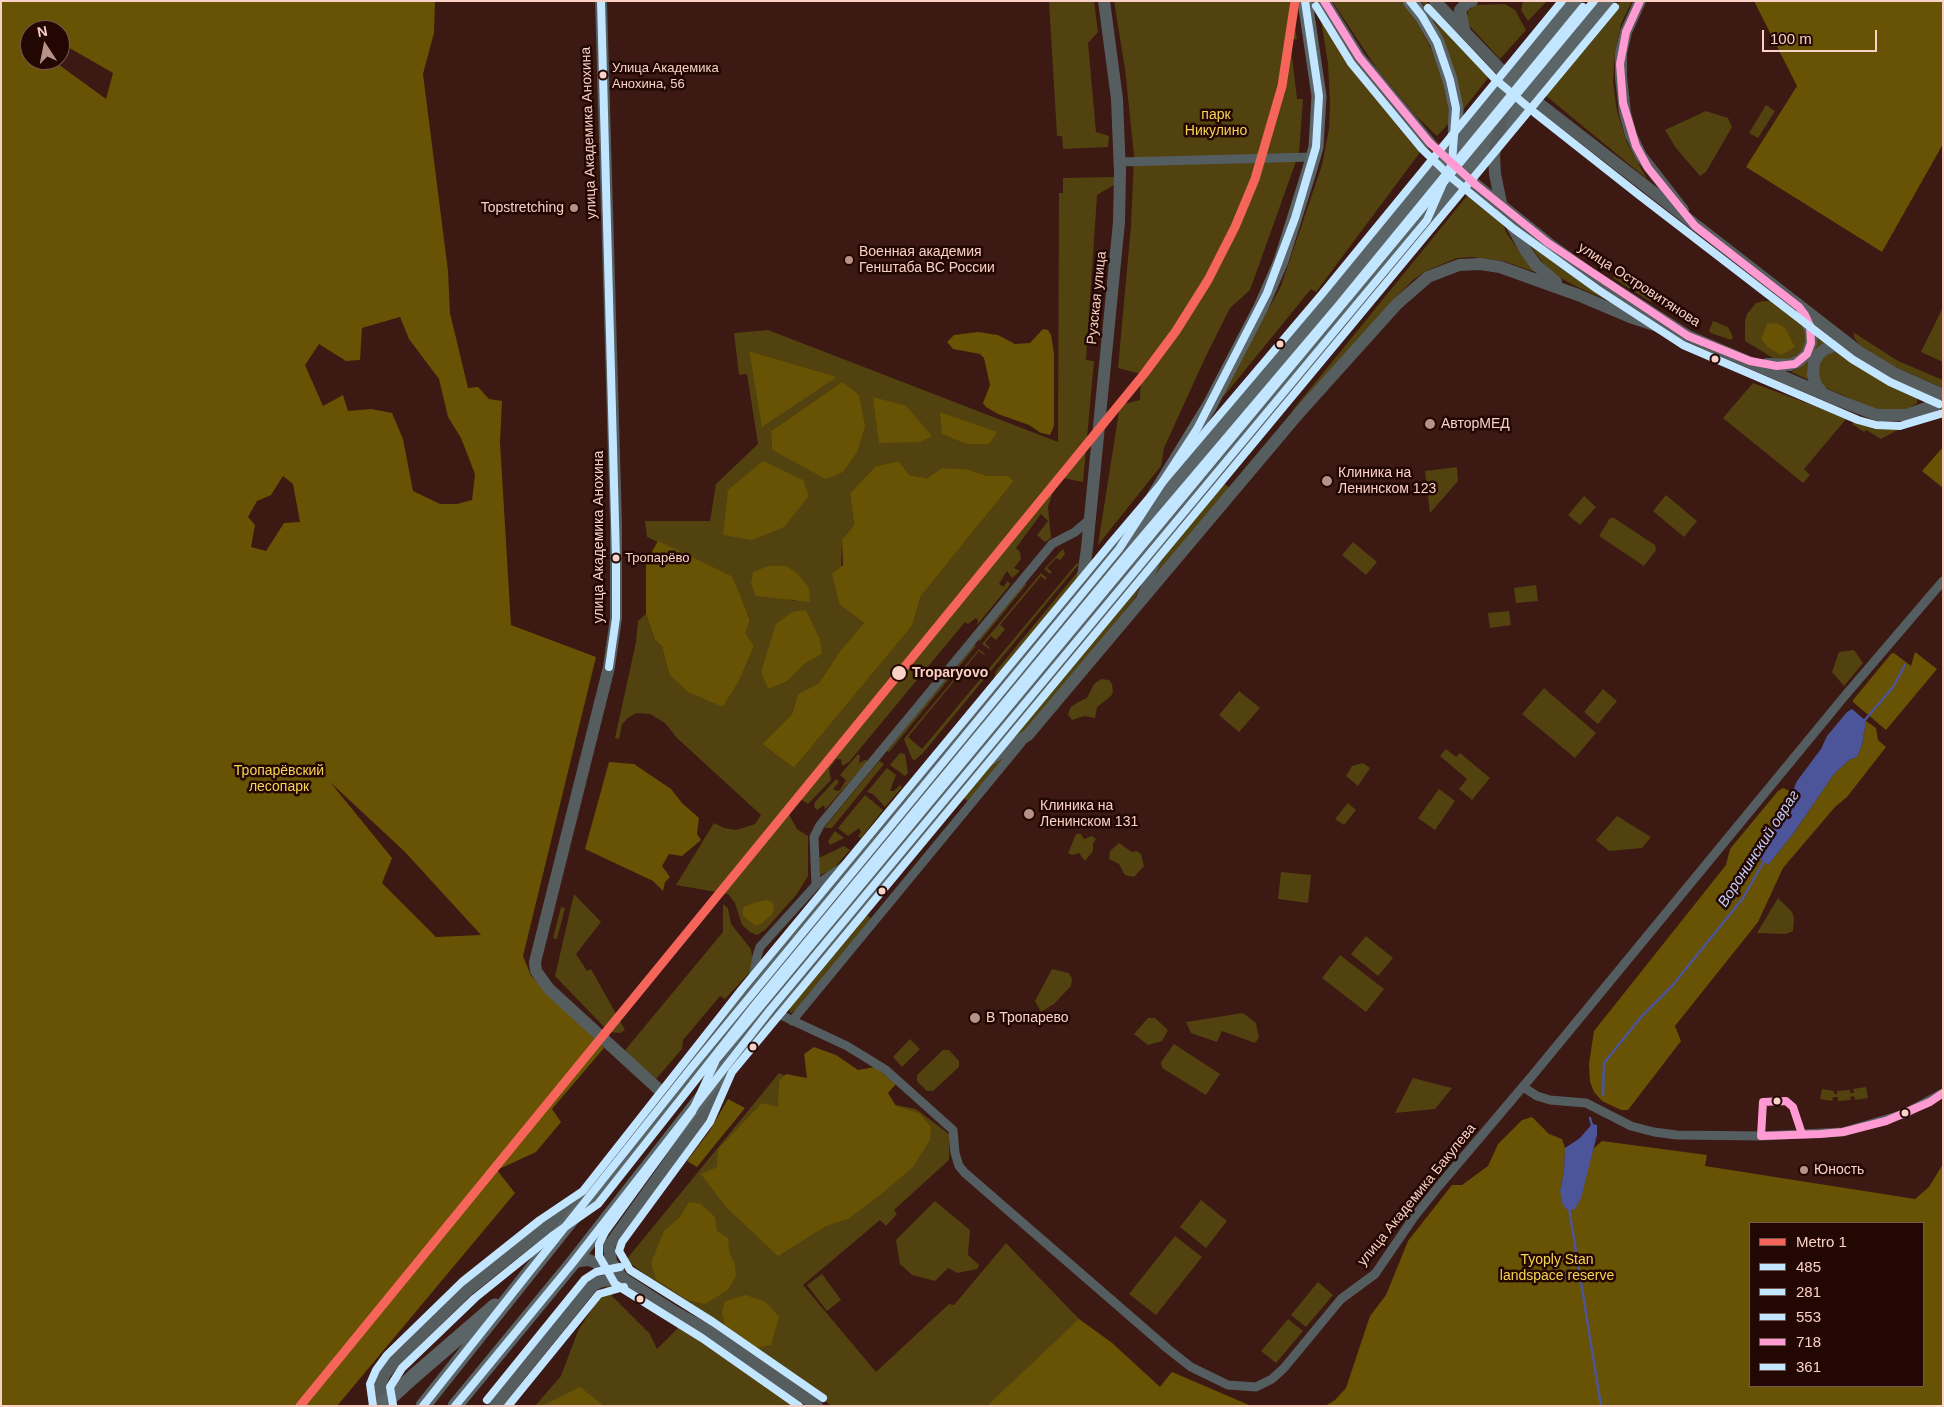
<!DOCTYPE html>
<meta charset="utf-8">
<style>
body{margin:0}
#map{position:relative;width:1944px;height:1407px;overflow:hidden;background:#3c1912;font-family:Helvetica,sans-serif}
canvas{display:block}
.frame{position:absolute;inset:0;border:2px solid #fad1c6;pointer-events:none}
.legend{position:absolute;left:1749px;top:1222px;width:175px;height:165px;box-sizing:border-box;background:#230703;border:1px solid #795851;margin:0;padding:6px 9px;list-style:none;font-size:15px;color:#fad1c6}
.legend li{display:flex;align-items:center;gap:10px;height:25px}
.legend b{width:25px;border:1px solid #795851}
.north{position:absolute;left:20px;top:20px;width:50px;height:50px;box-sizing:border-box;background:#230703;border:1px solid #795851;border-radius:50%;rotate:349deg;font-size:14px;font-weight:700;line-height:20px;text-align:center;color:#fad1c6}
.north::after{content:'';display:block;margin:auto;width:18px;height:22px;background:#b89187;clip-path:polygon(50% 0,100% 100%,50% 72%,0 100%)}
.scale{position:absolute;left:1762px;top:30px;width:115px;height:22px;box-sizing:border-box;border:2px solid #fad1c6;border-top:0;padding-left:6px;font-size:15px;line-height:18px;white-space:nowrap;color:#fad1c6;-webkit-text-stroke:4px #230703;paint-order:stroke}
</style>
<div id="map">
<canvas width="1944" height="1407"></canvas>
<div class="frame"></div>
<ul class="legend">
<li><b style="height:6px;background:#f6655a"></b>Metro 1</li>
<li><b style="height:6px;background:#c2e6ff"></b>485</li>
<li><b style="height:6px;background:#c2e6ff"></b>281</li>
<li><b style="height:6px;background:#c2e6ff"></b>553</li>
<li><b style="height:6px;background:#ff9ad2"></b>718</li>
<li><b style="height:6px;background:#c2e6ff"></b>361</li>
</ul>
<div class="north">N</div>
<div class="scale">100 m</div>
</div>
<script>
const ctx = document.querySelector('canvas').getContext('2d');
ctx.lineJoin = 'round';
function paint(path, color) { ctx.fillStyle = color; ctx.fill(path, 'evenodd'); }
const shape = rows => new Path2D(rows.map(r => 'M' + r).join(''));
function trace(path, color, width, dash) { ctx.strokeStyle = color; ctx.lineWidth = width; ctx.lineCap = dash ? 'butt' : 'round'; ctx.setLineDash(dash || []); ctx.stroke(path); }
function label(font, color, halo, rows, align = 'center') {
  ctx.font = font + ' Helvetica,sans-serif'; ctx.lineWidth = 5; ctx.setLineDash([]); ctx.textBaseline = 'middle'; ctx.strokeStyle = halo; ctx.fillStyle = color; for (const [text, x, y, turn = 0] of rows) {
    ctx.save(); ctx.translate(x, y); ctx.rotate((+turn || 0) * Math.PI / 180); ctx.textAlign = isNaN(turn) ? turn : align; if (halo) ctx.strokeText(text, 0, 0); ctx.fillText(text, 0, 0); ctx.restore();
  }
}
const green = shape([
 [1049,1,1094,1,1098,32,1088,43,1096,132,1109,136,1108,147,1063,149,1062,136,1057,136],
 [1114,1,1290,1,1297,39,1290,40,1297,99,1303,99,1299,153,1250,290,1230,308,1205,358,1164,448,1161,466,1098,545,1120,405,1140,400,1141,374,1118,368,1131,226,1134,156,1125,69],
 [1332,1,1401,1,1415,19,1429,44,1442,78,1448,105,1449,123,1437,136,1416,116,1377,69],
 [1421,1,1426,1,1492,73,1462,111,1454,72,1435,21],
 [1523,1,1547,1,1528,21,1521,10],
 [1620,1,1632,1,1621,24,1615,52,1613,82,1617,111,1627,143,1647,179,1545,95],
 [1505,4,1515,10,1526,30,1500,59,1466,22,1468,11,1475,5],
 [1319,8,1364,75,1424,147,1316,292,1311,289,1224,396,1222,395,1281,286,1322,165,1329,129,1330,104,1328,64],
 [1766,105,1775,111,1758,138,1749,133],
 [1706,111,1728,118,1732,127,1706,172,1700,176,1676,148,1665,130],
 [1114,177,1114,185,1097,195,1086,360,1094,361,1083,482,1058,477,1048,507,1051,538,1045,542,1037,535,1048,521,1041,514,1016,548,1020,552,1021,559,1014,568,1020,571,1012,578,1007,571,999,584,1004,587,1007,581,1010,583,1009,586,977,625,978,620,976,618,968,624,965,622,849,762,842,766,841,759,836,759,829,769,831,780,808,804,799,798,788,806,787,811,797,829,808,836,808,876,797,894,765,930,757,935,750,932,742,925,735,903,728,894,676,885,714,823,724,828,736,830,755,824,761,815,677,738,665,723,650,714,637,713,629,717,622,724,619,739,615,738,636,642,638,621,646,614,655,640,662,646,669,674,723,707,739,681,754,646,744,633,750,619,732,576,647,537,645,521,710,521,716,484,758,444,747,374,739,375,734,333,768,330,1058,442,1059,193,1063,193,1063,178],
 [749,351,836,377,763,426],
 [842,382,783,455,772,450,771,431],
 [899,461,909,475,927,478,942,468,967,469,988,476,1008,476,1014,481,921,596,912,626,794,768,762,744,792,714,798,694,819,683,840,651,864,623,840,605,842,540,854,525,850,493,876,466],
 [809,588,795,601,775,596,756,596],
 [806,610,822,653,806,663,786,682,768,688,761,672,770,648],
 [1471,191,1499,215,1507,234,1535,272,1503,261,1472,257,1457,258,1426,271,1413,280,1393,300,1294,413,1292,411],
 [1520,232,1584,279,1649,318,1579,288,1557,276,1543,263],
 [1618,271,1655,294,1651,302,1613,278],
 [1763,301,1771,301,1797,318,1796,321,1804,326,1807,337,1803,350,1793,358,1778,361,1745,341,1745,321,1747,314,1756,303],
 [1943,307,1943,362,1921,352],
 [1713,321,1728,327,1733,337,1731,340,1711,333,1709,331],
 [1817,328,1835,341,1829,342,1809,380,1791,372,1800,367,1815,351],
 [1853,332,1898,361,1943,380,1943,388,1889,364,1860,345,1855,339],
 [1844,351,1879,374,1913,390,1918,395,1917,403,1908,409,1883,411,1872,408,1824,387,1816,375,1824,354],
 [1732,363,1820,400,1815,401,1731,367],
 [1753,383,1847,418,1804,469,1810,475,1803,483,1723,418],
 [1855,421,1881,428,1905,426,1881,439,1866,430,1864,432,1852,424],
 [1457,467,1458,481,1430,513,1425,471],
 [1221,481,1231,489,1149,586,1170,542],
 [1666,495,1697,521,1684,537,1653,511],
 [1584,496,1596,507,1580,525,1568,515],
 [1610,518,1614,518,1655,545,1656,550,1644,566,1599,536],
 [1353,542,1377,562,1366,575,1342,555],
 [1063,549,1065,554,1060,560,1056,558,1047,568,1052,572,1050,574,1044,569],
 [1077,563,1079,564,923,753,915,760,912,759,904,739,979,649,985,654,984,655,979,651,908,737,922,749],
 [1149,567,1135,598,1029,729,1001,746],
 [1080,569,1077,580,994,678,996,671],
 [1041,573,1047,578,1045,580,1041,576,1000,625,1005,629,996,640,991,636,985,643,990,648,989,649,982,644],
 [1025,582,1026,585,980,641,978,640],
 [1536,585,1538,601,1516,603,1514,588],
 [1509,611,1511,625,1490,628,1488,613],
 [974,645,976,646,889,752,887,751],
 [1854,650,1863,663,1844,686,1832,672,1839,652],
 [1101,679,1109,680,1112,684,1113,692,1111,696,1097,707,1095,718,1084,716,1072,720,1068,715,1070,708,1078,702,1087,698,1094,684],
 [1544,688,1596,733,1575,758,1522,714],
 [1603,689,1617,701,1598,724,1584,712],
 [1239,691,1260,708,1239,732,1219,715],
 [1446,749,1456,757,1460,753,1490,778,1472,800,1459,789,1467,779,1440,756],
 [900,753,905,754,908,773,905,776,890,765],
 [858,754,860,756,859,763,865,760,868,761,822,813,825,809,824,805,817,810,814,807,815,802,836,779,839,782,833,789,837,791,840,790,846,780,840,775],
 [1000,757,1003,758,969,802,961,796,977,777],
 [879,761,884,764,832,828,824,828],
 [1363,763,1370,768,1358,786,1346,776,1352,766],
 [887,768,896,775,890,791,894,791,900,785,902,787,885,807,873,794,867,792],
 [1439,789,1455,801,1435,830,1418,818],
 [865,795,883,810,861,838,858,836,861,832,859,828,848,836,838,828],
 [1348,803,1356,810,1344,825,1335,819],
 [1617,816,1651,837,1642,848,1609,851,1596,840],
 [835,831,844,838,830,845,828,841],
 [1076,834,1081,834,1084,839,1092,836,1096,839,1093,843,1093,851,1085,861,1079,853,1072,855,1068,853],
 [1119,843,1132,852,1137,851,1141,854,1144,866,1134,877,1125,875,1119,864,1109,859,1110,851],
 [844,846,850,850,832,870,820,875,819,858],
 [1281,872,1311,875,1308,903,1278,899],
 [574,894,601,922,576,954,587,971,591,969,625,1030,620,1033,609,1032,555,976],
 [1778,898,1792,912,1794,918,1793,931,1786,934,1757,933],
 [723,904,728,908,731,924,751,949,753,963,750,972,725,999,720,996,683,1040,682,1049,656,1079,625,1053,626,1049,723,932],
 [561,907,565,908,557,939,553,938],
 [867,915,872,919,795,1011,790,1013,789,1006,854,927],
 [1366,936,1393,958,1378,976,1351,954],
 [1340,955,1384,989,1366,1012,1322,978],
 [1052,969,1069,973,1072,979,1071,986,1054,1004,1041,1012,1035,1001],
 [1243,1013,1256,1023,1259,1038,1255,1043,1222,1031,1217,1042,1191,1033,1186,1022],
 [1148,1018,1155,1018,1168,1030,1162,1041,1148,1045,1134,1034],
 [910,1039,920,1049,902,1067,893,1057],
 [1174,1044,1220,1074,1206,1095,1162,1068,1161,1062],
 [943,1050,949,1050,959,1061,959,1067,933,1091,927,1091,917,1081,917,1075],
 [779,1073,814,1089,916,1109,950,1135,949,1160,894,1210,897,1214,886,1226,880,1220,803,1285,876,1372,949,1304,954,1305,1006,1243,1079,1319,1112,1343,1160,1387,1172,1372,1251,1406,832,1406,686,1306,626,1260],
 [1413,1078,1452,1088,1435,1109,1395,1113],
 [1866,1087,1868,1098,1855,1100,1854,1096,1850,1097,1851,1100,1838,1101,1838,1097,1833,1097,1832,1101,1820,1099,1822,1089,1834,1091,1834,1094,1837,1094,1837,1091,1850,1090,1850,1093,1854,1093,1853,1089],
 [1201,1200,1227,1221,1206,1248,1180,1227],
 [935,1201,970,1230,968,1255,979,1265,977,1269,957,1273,948,1268,935,1281,912,1275,900,1264,896,1240],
 [1175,1236,1202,1257,1156,1315,1129,1294],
 [822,1274,841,1300,827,1311,807,1285],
 [1318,1282,1333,1295,1306,1327,1291,1315],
 [608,1284,613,1287,612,1296,650,1334,657,1349,679,1327,700,1334,799,1406,535,1406,561,1376,578,1331],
 [1288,1319,1303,1331,1276,1363,1261,1351]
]);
const forest = shape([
 [1,1,435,1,434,33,423,74,448,271,450,313,468,388,478,387,489,399,502,401,500,442,511,625,596,657,523,956,531,976,604,1048,552,1109,561,1122,536,1152,497,1170,515,1193,337,1406,1,1406],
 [30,30,60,30,60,59,66,46,113,73,106,99,58,64,59,60,30,60],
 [400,317,409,339,439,379,448,417,461,438,475,474,472,500,457,504,440,504,413,491,403,439,392,413,371,409,348,411,343,395,323,406,305,365,319,344,346,361,360,360,362,328],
 [283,476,293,484,300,522,284,523,266,551,251,547,255,525,248,517,257,501,271,495],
 [330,782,405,852,481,935,436,937,382,883,392,858],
 [1754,1,1943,1,1943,144,1882,252,1746,167,1797,86],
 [1777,323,1785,328,1795,347,1781,355,1769,348,1761,339,1767,324],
 [1043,329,1048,330,1051,335,1054,353,1054,426,1050,435,1041,433,1029,425,998,414,986,407,983,403,990,385,984,358,980,354,953,349,947,342,954,335,978,332,998,335,1015,344,1030,343],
 [749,351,837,377,762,427],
 [842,382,859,395,865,426,857,452,843,472,826,479,772,450,771,431],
 [873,397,906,406,932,436,920,442,879,443],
 [940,412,997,432,989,444,967,444,942,434],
 [1943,447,1943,488,1922,471],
 [763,461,803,480,809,496,784,527,752,540,723,535,728,490],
 [899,461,909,475,927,478,942,468,967,469,988,476,1008,476,1014,481,921,596,912,626,794,768,762,744,792,714,798,694,819,683,840,651,864,623,840,605,832,574,843,565,842,540,854,525,850,493,876,466],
 [658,541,732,576,741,597,750,620,745,633,754,646,739,681,723,707,688,692,669,674,662,646,655,640,646,614,646,562],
 [768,566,786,566,798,574,809,588,810,602,756,596,751,584,753,572],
 [806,610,820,640,822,654,806,663,786,682,768,689,761,672,776,624,792,612],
 [1915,652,1937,669,1886,730,1853,702,1853,700,1891,654,1894,653,1911,666],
 [1866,721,1876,728,1878,740,1886,747,1847,797,1835,807,1783,868,1758,922,1675,1026,1681,1041,1628,1110,1621,1110,1602,1101,1594,1092,1590,1082,1589,1064,1594,1031,1726,865,1730,849,1778,791,1783,788,1792,792,1779,810,1759,849,1760,859,1768,865,1793,834,1834,774,1849,760,1857,757,1862,745],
 [609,762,634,764,671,789,682,803,699,818,697,834,701,840,682,856,669,854,662,866,670,877,665,882,663,891,653,881,585,849],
 [765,900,772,901,774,907,772,914,762,923,756,926,743,916,743,909,745,906],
 [814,1047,836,1055,858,1070,875,1067,896,1084,888,1093,896,1106,919,1113,931,1127,930,1140,913,1167,880,1195,848,1219,826,1226,778,1256,726,1207,701,1174,717,1167,718,1149,762,1103,778,1107,779,1081,786,1074,807,1078,804,1054],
 [728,1099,745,1108,697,1167,687,1161,709,1132],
 [1532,1117,1549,1134,1562,1139,1565,1148,1564,1172,1560,1191,1586,1174,1594,1148,1602,1141,1707,1155,1705,1166,1915,1199,1929,1187,1943,1164,1943,1406,1325,1406,1335,1400,1346,1388,1370,1316,1386,1295,1408,1241,1452,1185,1462,1185,1488,1166,1498,1144,1522,1120],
 [1750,1223,1923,1223,1923,1386,1750,1386],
 [689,1202,701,1204,715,1217,717,1231,728,1238,729,1251,735,1265,736,1276,728,1290,705,1304,687,1300,656,1279,651,1263,664,1231,680,1217],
 [746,1295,766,1302,779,1317,771,1345,756,1348,725,1327,722,1312,725,1301],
 [1079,1319,1112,1343,1160,1387,1172,1372,1251,1406,987,1406],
 [580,1387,604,1406,542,1406]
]);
const water = shape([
 [1852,709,1866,721,1862,745,1857,757,1849,760,1834,774,1793,834,1768,865,1760,859,1758,854,1767,832,1792,793,1797,781,1821,749,1827,736,1847,712],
 [1592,1124,1597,1125,1597,1135,1581,1198,1575,1209,1568,1210,1563,1206,1560,1191,1564,1172,1565,1148,1580,1138]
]);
const stream = shape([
 [1864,721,1893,687,1905,665],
 [1603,1095,1604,1063,1641,1017,1672,986,1743,898,1764,861],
 [1590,1118,1592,1125],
 [1569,1208,1601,1406]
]);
const secondaryTunnel = shape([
 [1429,142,1476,185]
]);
const street = shape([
 [1120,162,1313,157],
 [1141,597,1164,542],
 [816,885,814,837,820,825,1052,544,1075,532,1089,520],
 [751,990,757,956,760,947,816,885,859,856],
 [770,1010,847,1046,886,1070,953,1130,955,1153,959,1166,965,1173,1168,1349,1191,1367,1228,1385,1256,1387,1272,1379,1284,1368,1341,1299,1375,1274,1414,1217,1438,1187,1532,1076,1843,698,1943,581],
 [792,1021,1021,743],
 [1523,1087,1537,1096,1550,1100,1586,1103,1631,1126,1654,1132,1677,1135,1761,1136,1843,1132,1904,1114,1943,1093]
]);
const secondary = shape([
 [601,1,616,524,616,618,609,667,535,962,536,971,549,989,667,1097],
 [1324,1,1359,57,1429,142],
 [1435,1,1502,71],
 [1640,1,1626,32,1621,53,1621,77,1625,113,1631,135,1641,156,1683,210],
 [1464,29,1460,10,1467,3,1472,1],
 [1541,105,1858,351,1894,373,1943,395],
 [1476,185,1548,243,1588,272,1688,336,1840,401,1877,415,1907,415,1943,402],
 [1526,251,1536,265,1556,282],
 [1767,364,1790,365,1799,361,1807,354,1811,343,1811,332,1802,311],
 [1823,394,1816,385,1813,375,1814,363,1818,355,1825,349,1834,346,1854,349],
 [1080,597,1087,548,1119,222,1120,173,1117,99,1104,1],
 [972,771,1028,735,1299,413,1397,304,1428,277,1459,265,1480,264,1500,267,1578,295,1630,317,1688,336],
 [571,1265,579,1261,589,1260,602,1265,675,1312,707,1330,817,1406],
 [619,1273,611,1262,609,1246,701,1117,718,1081],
 [383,1406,380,1386,384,1375,395,1361,468,1290,546,1228,580,1205],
 [495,1406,592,1286,599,1282,622,1277]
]);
const primary = shape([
 [1410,1,1422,16,1437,42,1450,80,1456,108,1455,146,1448,177,1437,199],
 [1541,42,1575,1],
 [1153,498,1210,405,1261,307,1281,261,1308,175,1316,147,1319,96,1305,1],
 [414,1376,495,1306],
 [423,1406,750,995,1119,549,1330,300],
 [455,1406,571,1265,770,1010,1607,1]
]);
const secondaryBridge = shape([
 [1523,72,1502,115,1494,155,1495,174,1502,208,1526,251]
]);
const primaryBridge = shape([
 [1330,300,1541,42],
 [381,1406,414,1376]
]);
const bus1 = shape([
 [601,1,616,558,616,618,609,667],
 [423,1406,692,1067,1119,549,1197,429,1267,293,1295,218,1316,147,1319,96,1305,1],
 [455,1406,571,1265,770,1010,1427,220,1452,163,1456,108,1450,80,1437,42,1422,16,1410,1]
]);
const bus2 = shape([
 [823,1398,713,1322,630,1270,619,1251,622,1242,710,1122,732,1072,1615,7],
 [393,1405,390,1387,402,1368,475,1298,552,1236,598,1204,758,1001,1127,555,1338,306,1583,7],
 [508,1406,599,1294,624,1287]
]);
const bus3 = shape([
 [487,1400,585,1279,596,1272,620,1267],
 [373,1406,370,1384,376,1370,387,1355,462,1282,540,1220,583,1191,742,989,1111,543,1322,294,1562,1],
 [799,1406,702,1338,615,1284,599,1256,599,1244,605,1232,692,1112,716,1060,1594,1]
]);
const bus4 = shape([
 [1324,1,1359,57,1429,142,1476,185,1548,243,1688,336,1750,361,1777,366,1795,364,1807,354,1811,343,1810,326,1805,315,1799,307,1695,226,1648,168,1636,146,1623,103,1620,64,1626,32,1640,1],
 [1802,1134,1793,1107,1786,1101,1763,1102,1761,1136,1820,1134,1843,1132,1886,1121,1930,1102,1943,1093]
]);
const bus5 = shape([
 [1316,6,1351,63,1422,149,1453,179,1514,229,1597,289,1683,345,1858,420,1876,425,1900,426,1943,413],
 [1428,8,1495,79,1535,113,1639,195,1852,359,1890,382,1939,404]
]);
const metro1 = shape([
 [300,1406,1144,374,1176,331,1208,280,1235,227,1255,179,1282,86,1295,1]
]);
const markers = [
 [603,75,4.5,"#fad1c6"],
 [574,208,5,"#b89187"],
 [849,260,5,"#b89187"],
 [1280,344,4.5,"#fad1c6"],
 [1715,359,4.5,"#fad1c6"],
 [1430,424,6,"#b89187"],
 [1327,481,6,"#b89187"],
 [616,558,4.5,"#fad1c6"],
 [899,673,8,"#fad1c6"],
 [1029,814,6,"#b89187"],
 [882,891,4.5,"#fad1c6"],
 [975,1018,6,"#b89187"],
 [753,1047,4.5,"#fad1c6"],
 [1777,1101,4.5,"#fad1c6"],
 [1905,1113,4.5,"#fad1c6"],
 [1804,1170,5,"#b89187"],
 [640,1299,4.5,"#fad1c6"]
];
const busNames = [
 ["Улица Академика",612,68],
 ["Анохина, 56",612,84],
 ["Тропарёво",625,558]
];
const parkNames = [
 ["парк",1216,115],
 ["Никулино",1216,131],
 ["Тропарёвский",279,771],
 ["лесопарк",279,787],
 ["Tyoply Stan",1557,1260],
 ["landspace reserve",1557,1276]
];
const streetNames = [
 ["улица Академика Анохина",589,133,-92],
 ["улица Островитянова",1639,285,33],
 ["Рузская улица",1097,298,-84],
 ["улица Академика Анохина",599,537,-90],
 ["улица Академика Бакулева",1417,1195,-51]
];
const poiNames = [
 ["Topstretching",564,208,"right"],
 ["Военная академия",859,252],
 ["Генштаба ВС России",859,268],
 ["АвторМЕД",1441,424],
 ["Клиника на",1338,473],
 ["Ленинском 123",1338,489],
 ["Клиника на",1040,806],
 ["Ленинском 131",1040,822],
 ["В Тропарево",986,1018],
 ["Юность",1814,1170]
];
const stopNames = [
 ["Troparyovo",912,673]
];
const waterNames = [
 ["Воронинский овраг",1759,849,-57]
];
paint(green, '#52420f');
paint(forest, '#685204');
paint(water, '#4c559a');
trace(stream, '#4c559a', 2.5);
trace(secondaryTunnel, '#58352d', 12, [12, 6]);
trace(street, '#545d5f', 9);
trace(secondary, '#565d5e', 12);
trace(primary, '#5b6466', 15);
trace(secondaryBridge, '#565d5e', 12);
trace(primaryBridge, '#5b6466', 15);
trace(bus1, '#c2e6ff', 8);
trace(bus2, '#c2e6ff', 8);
trace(bus3, '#c2e6ff', 8);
trace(bus4, '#ff9ad2', 8);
trace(bus5, '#c2e6ff', 8);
trace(metro1, '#f6655a', 9);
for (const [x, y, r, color] of markers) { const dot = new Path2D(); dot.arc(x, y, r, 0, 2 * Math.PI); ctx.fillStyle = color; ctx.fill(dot); trace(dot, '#230703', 2); }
label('13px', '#fad1c6', '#230703', busNames, 'left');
label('14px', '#f8d451', '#230703', parkNames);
label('14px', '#fad1c6', '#230703', streetNames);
label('14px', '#fad1c6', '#230703', poiNames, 'left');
label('bold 14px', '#fad1c6', '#230703', stopNames, 'left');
label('italic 15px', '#c5d0fa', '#230703', waterNames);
</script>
